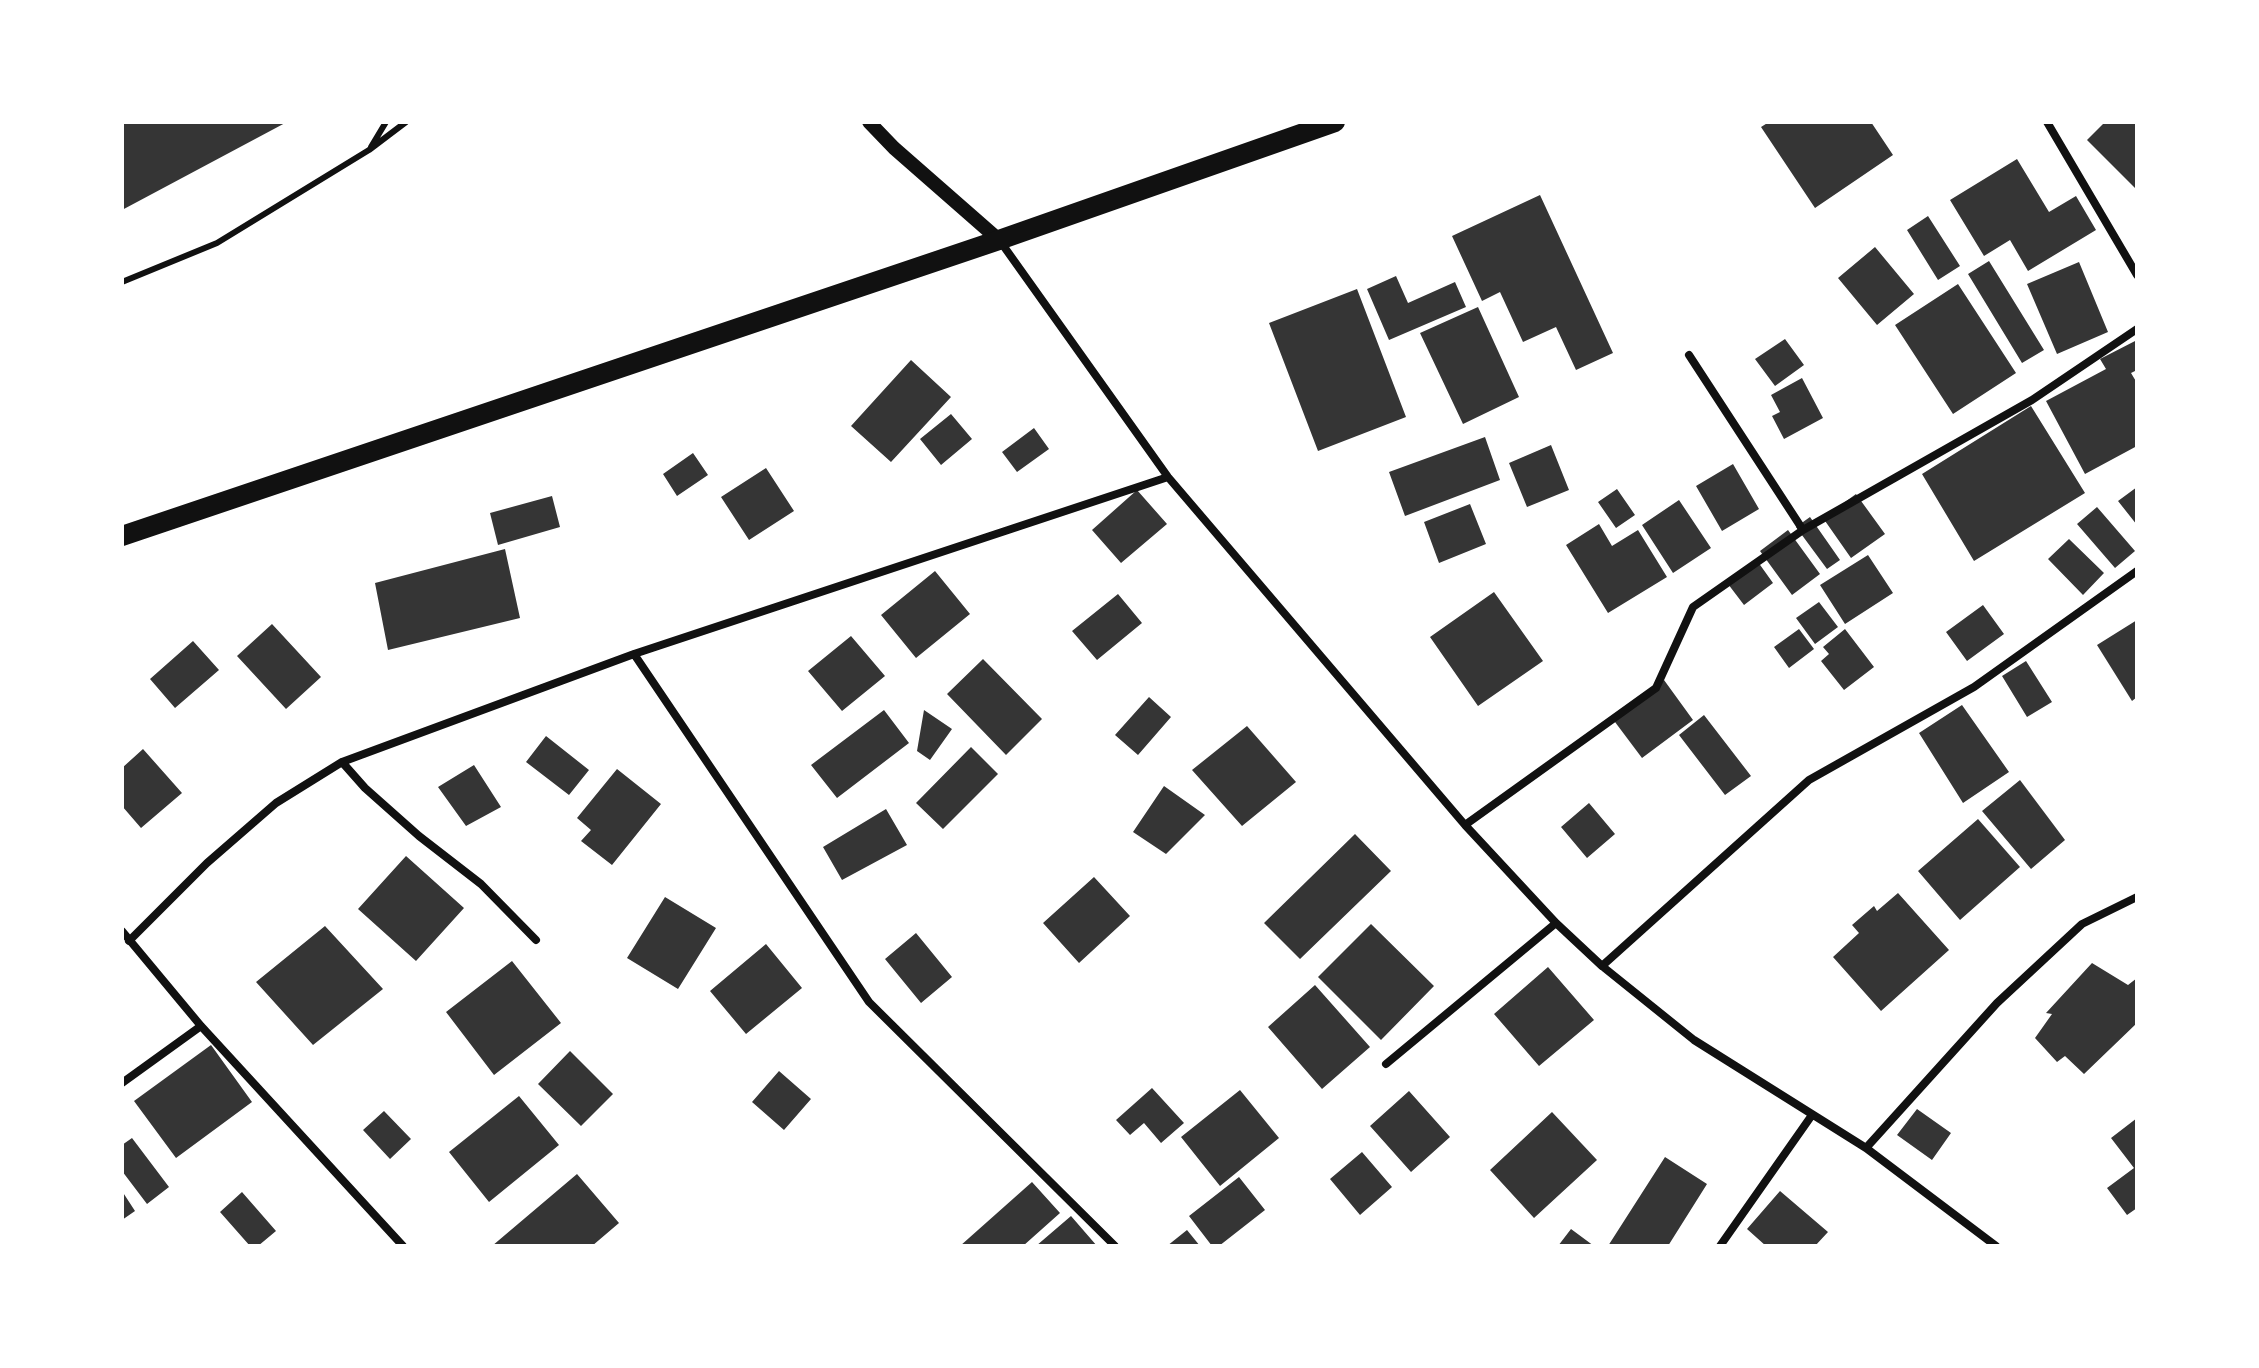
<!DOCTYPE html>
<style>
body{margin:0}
#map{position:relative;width:2259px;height:1368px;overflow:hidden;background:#fff;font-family:"Work Sans",sans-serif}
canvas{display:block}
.frame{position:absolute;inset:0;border:124px solid #fff;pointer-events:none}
</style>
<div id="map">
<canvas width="2259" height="1368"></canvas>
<div class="frame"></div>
</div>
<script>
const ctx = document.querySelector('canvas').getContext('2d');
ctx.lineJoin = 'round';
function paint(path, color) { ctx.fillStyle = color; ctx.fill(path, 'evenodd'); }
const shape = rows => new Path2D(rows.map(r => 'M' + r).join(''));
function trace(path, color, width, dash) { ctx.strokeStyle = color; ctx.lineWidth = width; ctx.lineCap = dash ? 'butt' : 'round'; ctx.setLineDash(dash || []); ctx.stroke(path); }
const building = shape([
 [122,122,287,122,122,210],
 [1769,122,1871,122,1893,155,1815,208,1761,127],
 [2105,122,2137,122,2137,190,2087,140],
 [2017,159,2049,212,2076,196,2096,230,2028,271,2010,240,1984,256,1950,200],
 [1540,195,1613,353,1576,370,1556,327,1523,342,1500,292,1482,301,1452,236],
 [1928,216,1960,266,1938,280,1907,230],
 [1875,247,1914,294,1877,325,1838,278],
 [1989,261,2044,350,2022,363,1968,274],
 [2079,262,2108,332,2057,354,2027,284],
 [1396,276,1408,303,1455,282,1466,307,1389,340,1367,289],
 [1958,284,2016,373,1953,414,1895,325],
 [1357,289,1406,417,1318,451,1269,323],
 [1478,307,1519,397,1463,424,1420,333],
 [1785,339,1804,365,1775,386,1755,359],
 [2137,340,2137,370,2131,373,2137,383,2137,446,2085,474,2046,401,2106,369,2100,359],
 [911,360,951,397,891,462,851,426],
 [1802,378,1823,418,1784,439,1772,416,1780,412,1771,395],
 [2031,406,2085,493,1974,561,1922,474],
 [951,414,972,439,941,465,920,439],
 [1034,428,1049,449,1017,472,1002,452],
 [1485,437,1500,480,1405,516,1389,472],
 [1551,445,1569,490,1527,507,1509,463],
 [693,453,708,475,677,496,663,474],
 [1733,464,1759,509,1722,531,1696,486],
 [766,468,794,511,749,540,721,497],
 [2137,487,2137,525,2118,501],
 [1617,489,1635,515,1616,528,1598,502],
 [1137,490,1167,524,1121,563,1092,530],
 [1856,494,1885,534,1851,558,1823,518],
 [552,496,560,527,498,545,490,513],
 [1679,500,1711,548,1673,573,1642,525],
 [1470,504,1486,544,1439,563,1424,522],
 [2097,507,2135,551,2115,568,2077,524],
 [1810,517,1840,560,1827,569,1796,527],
 [1599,524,1612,546,1638,530,1667,577,1608,613,1566,545],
 [1788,530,1820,574,1792,595,1760,551],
 [2069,539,2104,573,2083,595,2048,559],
 [505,549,520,618,388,650,375,583],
 [1868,555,1893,593,1845,624,1820,585],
 [1758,562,1773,583,1744,605,1728,584],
 [935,571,970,614,916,658,881,615],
 [1494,592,1543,661,1478,706,1430,637],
 [1118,594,1142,623,1097,660,1072,631],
 [1819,602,1838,627,1815,644,1796,618],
 [1983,605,2004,634,1967,661,1946,632],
 [2137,620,2137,697,2132,701,2097,645],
 [272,624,321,677,286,709,237,656],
 [1799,629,1814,649,1789,668,1774,647],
 [1845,629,1874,667,1844,690,1821,661,1829,654,1823,647],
 [851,636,885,676,842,711,808,671],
 [193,641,219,670,175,708,150,679],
 [983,659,1042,719,1006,755,947,694],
 [2026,661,2052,702,2027,717,2002,676],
 [1664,680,1693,720,1642,758,1612,718],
 [1149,697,1171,717,1138,755,1115,735],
 [1962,705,2009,772,1963,803,1919,733],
 [884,710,909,743,837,798,811,765],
 [924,710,952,729,930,760,917,751],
 [1704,715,1751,776,1725,795,1679,735],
 [1247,726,1296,782,1242,826,1192,770],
 [546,736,589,770,569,795,526,762],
 [971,747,998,774,943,829,916,803],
 [143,749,182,793,141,828,122,806,122,768],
 [474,765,501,807,466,826,438,787],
 [617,769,661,804,612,865,581,841,591,830,577,818],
 [2020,780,2065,840,2031,869,1982,811],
 [1164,786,1205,815,1166,854,1133,832],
 [1589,803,1615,834,1587,858,1561,827],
 [886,809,907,845,842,880,823,847],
 [1978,819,2020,867,1960,920,1918,871],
 [1355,834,1391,871,1300,959,1264,923],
 [406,856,464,908,416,961,358,909],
 [1094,877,1130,916,1079,963,1043,923],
 [1898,893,1949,950,1881,1011,1833,957,1859,933,1852,925,1874,906,1877,911],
 [665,897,716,928,678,989,627,958],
 [1371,924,1434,986,1381,1040,1318,977],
 [325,926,383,989,313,1045,256,982],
 [916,933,952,977,921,1003,885,959],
 [766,944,802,988,746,1034,710,991],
 [512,961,561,1023,494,1075,446,1012],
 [2092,963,2128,985,2137,978,2137,1023,2084,1074,2065,1056,2057,1062,2035,1038,2052,1014,2046,1013],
 [1548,967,1594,1020,1539,1066,1494,1014],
 [1315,985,1370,1047,1322,1089,1268,1027],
 [211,1045,252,1102,176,1158,134,1101],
 [570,1051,613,1094,581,1126,538,1084],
 [779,1071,811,1099,784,1130,752,1102],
 [1152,1088,1184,1123,1161,1143,1144,1123,1130,1135,1116,1120],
 [1240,1090,1279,1138,1220,1186,1181,1137],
 [1409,1091,1450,1137,1411,1172,1370,1126],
 [519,1096,559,1145,489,1202,449,1152],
 [1917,1109,1951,1133,1932,1160,1897,1135],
 [384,1111,411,1139,390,1159,363,1130],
 [1552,1112,1597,1160,1534,1218,1490,1170],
 [2137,1118,2137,1208,2127,1215,2107,1188,2134,1168,2111,1138],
 [132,1138,169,1187,147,1204,122,1171,122,1145],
 [1362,1152,1392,1187,1360,1215,1330,1179],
 [1665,1157,1707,1184,1668,1246,1608,1246],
 [577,1174,619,1223,592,1246,492,1246],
 [1239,1177,1265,1210,1219,1246,1212,1246,1189,1216],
 [1032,1182,1060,1213,1023,1246,960,1246],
 [122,1191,135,1211,122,1220],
 [1780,1191,1828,1232,1815,1246,1766,1246,1747,1229],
 [242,1192,276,1231,258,1246,250,1246,220,1212],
 [1071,1216,1097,1246,1036,1246],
 [1571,1229,1594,1246,1558,1246],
 [1187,1230,1200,1246,1167,1246]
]);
const service = shape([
 [371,147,386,122],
 [122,282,217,243,369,150,406,122]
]);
const minor = shape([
 [2047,122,2137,275],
 [1000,241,1168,477,1465,825,1556,923,1602,966,1694,1040,1866,1148,1996,1246],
 [1689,355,1803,530],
 [634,654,869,1002,1115,1246],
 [342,762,365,788,419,836,481,884,536,940],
 [1465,825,1656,688,1693,607,1803,530,2032,400,2137,329],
 [122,931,201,1026,403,1246],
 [129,941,207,863,276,803,342,762,634,654,1168,477],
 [1602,966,1809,780,1974,687,2137,571],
 [1386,1064,1556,923],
 [122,1083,201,1026],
 [1866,1148,1997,1003,2082,924,2137,897],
 [1720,1246,1812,1115]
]);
const tertiary = shape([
 [869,122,894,148,999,240]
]);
const primary = shape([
 [122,536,999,240,1335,122]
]);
paint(building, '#353535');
trace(service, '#111', 6);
trace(minor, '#111', 8);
trace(tertiary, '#111', 14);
trace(primary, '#111', 20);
</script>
